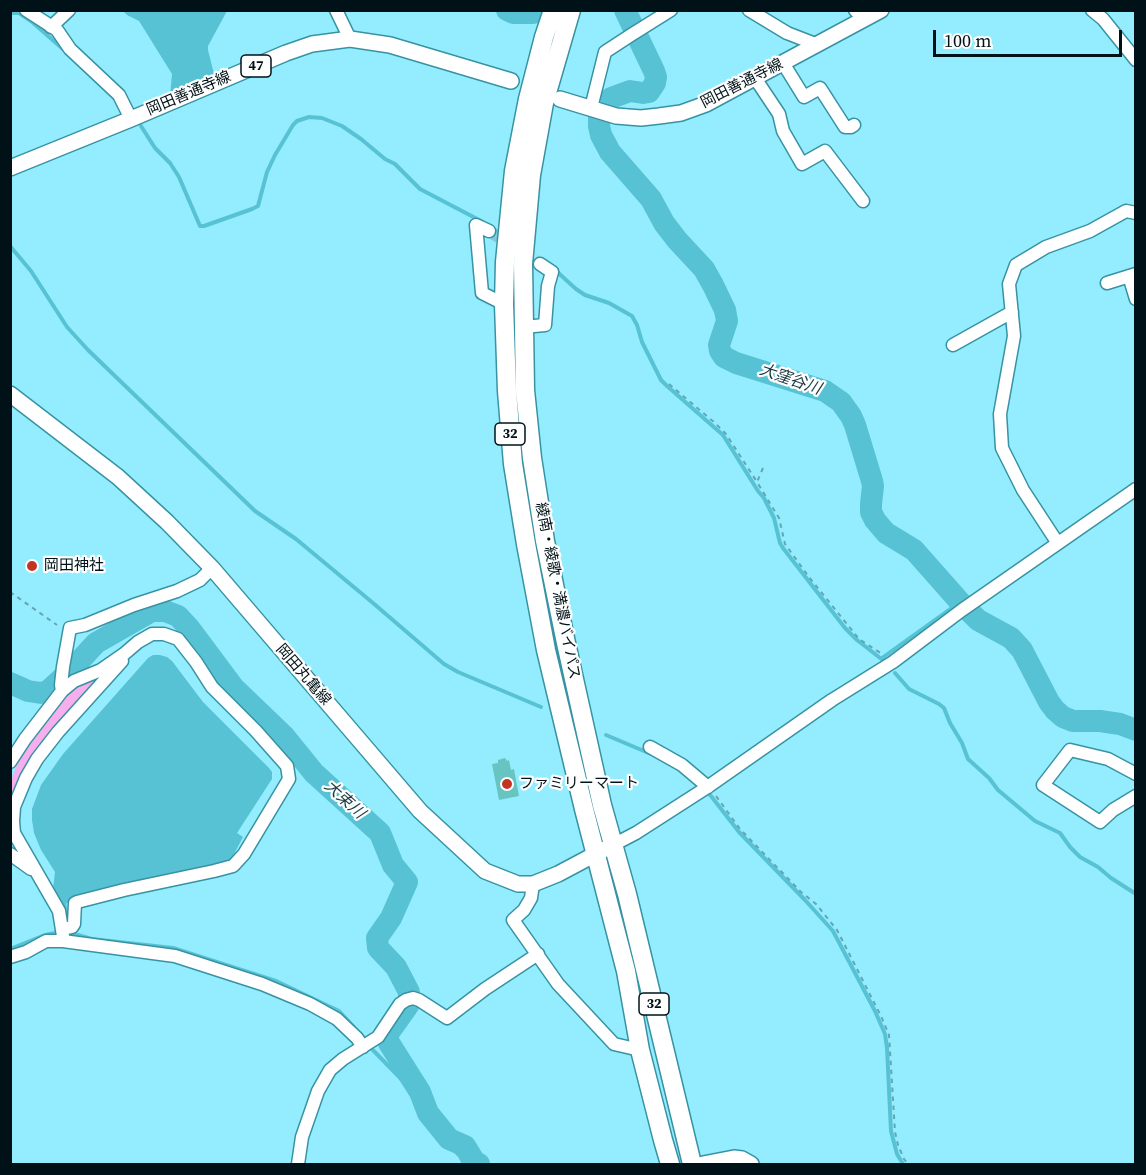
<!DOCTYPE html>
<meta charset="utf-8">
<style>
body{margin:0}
#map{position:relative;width:1146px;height:1175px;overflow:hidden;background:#94edfe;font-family:"Source Serif 4",serif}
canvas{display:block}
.frame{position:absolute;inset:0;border:12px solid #001217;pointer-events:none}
.scale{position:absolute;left:933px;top:30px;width:189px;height:27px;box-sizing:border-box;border:3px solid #001217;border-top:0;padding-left:8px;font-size:18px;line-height:21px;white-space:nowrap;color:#001217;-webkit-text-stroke:4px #fefefe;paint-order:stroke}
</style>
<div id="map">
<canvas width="1146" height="1175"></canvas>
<div class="frame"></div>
<div class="scale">100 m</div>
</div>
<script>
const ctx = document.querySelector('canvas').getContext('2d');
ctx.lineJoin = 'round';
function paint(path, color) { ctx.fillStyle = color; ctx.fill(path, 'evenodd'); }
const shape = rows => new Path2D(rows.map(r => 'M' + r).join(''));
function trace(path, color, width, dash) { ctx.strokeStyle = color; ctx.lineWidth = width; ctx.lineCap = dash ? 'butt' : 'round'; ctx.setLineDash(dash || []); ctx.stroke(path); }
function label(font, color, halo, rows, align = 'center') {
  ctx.font = font + ' "Source Serif 4","Noto Sans JP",serif'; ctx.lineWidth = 4.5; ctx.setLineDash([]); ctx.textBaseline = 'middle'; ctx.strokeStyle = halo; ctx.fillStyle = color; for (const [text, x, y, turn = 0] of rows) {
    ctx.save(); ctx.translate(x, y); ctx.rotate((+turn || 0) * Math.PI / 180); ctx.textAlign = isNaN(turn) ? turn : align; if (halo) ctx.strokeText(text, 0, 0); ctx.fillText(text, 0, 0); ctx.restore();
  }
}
const green = shape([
 [115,664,41,748,11,807,11,780,20,758,54,711,75,687]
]);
const water = shape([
 [123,11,227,11,208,46,208,50,215,78,170,96,172,74,139,21,127,15],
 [153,655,160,655,167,657,172,661,203,702,269,768,272,772,272,779,237,833,243,837,232,858,223,864,195,868,78,896,68,903,61,903,53,889,55,872,41,850,34,833,32,820,32,809,41,785,63,754,148,658]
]);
const stream = shape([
 [10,13,19,13,31,21,64,50],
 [141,126,155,148,170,163,179,177,200,226,204,226,252,209,258,206,267,172,275,155,293,125,297,121,309,117,322,118,342,126,361,139,385,159,395,164,420,189,483,222],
 [10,246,31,271,67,327,88,350,255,511,296,539,373,603,444,664,458,672,541,707],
 [554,269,576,289,585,295,609,303,632,316,637,325,642,342,661,380,667,386,723,435,758,491,764,498,774,518,780,543,783,548,845,628,857,640,884,661],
 [882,658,960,602],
 [895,673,909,689,939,704,944,708,950,723,962,743,968,759,989,778,998,790,1035,821,1060,833,1070,847,1080,857,1098,867,1111,878,1136,894],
 [606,735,651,754],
 [706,791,711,796,739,832,805,900,833,931,875,1011,885,1034,887,1048,891,1131,897,1154,903,1164],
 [64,900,66,919],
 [67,932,92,939,173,948,276,981,339,1011,354,1027],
 [10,949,45,935,60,932],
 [368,1045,407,1085,415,1097,423,1117,431,1127,460,1156,464,1164]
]);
const river = shape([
 [507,10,513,13,533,13],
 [611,98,630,91,643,93,649,92,655,83,656,77,654,71,625,10],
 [599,118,599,126,601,135,610,152,651,199,664,223,677,240,704,269,713,285,725,310,727,321,719,345,720,351,724,357,736,363,825,391,841,402,851,416,855,425,872,481,873,486,871,504,871,512,875,520,886,533,914,550,960,602,978,620,1011,638,1022,650,1049,702,1055,710,1063,717,1073,721,1100,721,1120,724,1136,730],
 [10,683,28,691,41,693,48,691,72,669,96,643,152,611,165,611,178,616,190,629,234,688,284,736,314,773,380,833,393,865,407,882,391,918,377,938,378,948,396,967,409,992,409,1004,407,1007,387,1035,389,1043,420,1092,428,1113,449,1139,465,1146,476,1164,479,1164]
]);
const building = shape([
 [505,758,507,761,509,760,511,770,514,769,519,796,499,800,492,764,498,763,498,760]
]);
const minorTunnel = shape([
 [489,231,540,264]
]);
const path = shape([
 [669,384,715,423,726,434,757,482],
 [763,468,757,482,779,518,785,544,809,577,859,639,882,654],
 [10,592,57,625],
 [716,796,740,829,801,892,816,904,837,930,881,1016,889,1035,895,1132,898,1145,904,1159,908,1164]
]);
const minor = shape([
 [26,10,57,30,70,49,119,95,131,119],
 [336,10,350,39],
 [749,10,787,33,818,45],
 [855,10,864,20],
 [1092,10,1103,19,1136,60],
 [51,27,69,10],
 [783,63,804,97,820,88,845,127,851,127,854,125],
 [755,78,779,114,783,131,802,164,825,151,863,201],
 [591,108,605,52,631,35,671,10],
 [489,231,476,225,482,293,504,304],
 [1129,276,1136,299],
 [1107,283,1136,274],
 [523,327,545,325,548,286,552,272,540,264],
 [953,345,1012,312],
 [1057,542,1023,490,1002,448,1000,414,1014,336,1009,284,1016,265,1046,247,1090,231,1126,211,1136,213],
 [62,691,74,681,101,670,124,654,138,642,152,634,164,634,178,639,196,662,212,687,256,731,287,766,289,779,244,854,233,866,214,871,124,890,77,902,75,903,74,924,72,927,63,929],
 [650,747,682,765,708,787],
 [10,762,25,739,62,691,61,685,63,667,70,628,85,625,134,605,177,591,200,580,212,568],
 [1136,774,1108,759,1070,750,1043,785,1100,822,1113,810,1136,796],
 [613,845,636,833,706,788,832,700,893,662,962,610,1136,489],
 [10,854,31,869],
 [533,884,531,898,524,910,513,920,558,984,614,1044,640,1050],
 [63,936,59,911,14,833,13,821,14,807,26,778,37,759,58,732,122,661],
 [10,957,26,952,46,941,63,941,175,956,262,984,310,1004,337,1019,357,1038,363,1047],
 [298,1164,302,1137,318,1091,330,1070,343,1059,378,1037,400,1004,406,1000,413,998,419,1000,447,1018,485,989,538,954]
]);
const major = shape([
 [560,99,616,116,641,118,659,116,681,113,706,104,881,10],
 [10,168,131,119,286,53,312,44,350,39,390,45,511,81],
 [10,394,118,477,167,522,212,568,420,811,485,871,518,884,533,884,558,874,605,849],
 [703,1164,734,1158,742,1159,751,1164]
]);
const highway = shape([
 [553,10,544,37,528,99,514,171,505,262,504,304,507,391,513,464,526,544,546,650,584,809,626,971,640,1050,663,1140,670,1164],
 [571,10,544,103,531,175,523,264,525,390,532,458,545,541,566,643,602,805,627,894,692,1164]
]);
const markers = [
 [32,566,6,"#c13521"],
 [507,784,6,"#c13521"]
];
const shields = [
 [256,66,30],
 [510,434,30],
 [654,1004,30]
];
const shieldNames = [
 ["47",256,66],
 ["32",510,434],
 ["32",654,1004]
];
const streetNames = [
 ["岡田善通寺線",742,84,-27],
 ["岡田善通寺線",189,94,-23],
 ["綾南・綾歌・満濃バイパス",557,591,79],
 ["岡田丸亀線",303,675,49]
];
const poiNames = [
 ["岡田神社",44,566],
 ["ファミリーマート",519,784]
];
const waterNames = [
 ["大窪谷川",790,380,19],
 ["大束川",344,800,42]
];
paint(green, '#f6aeed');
paint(water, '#58c2d5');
trace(stream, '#58c2d5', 4);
trace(river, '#58c2d5', 22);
paint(building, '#68c4c0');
trace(minorTunnel, '#7eccdb', 12, [12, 6]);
trace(minor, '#3793a3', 15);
trace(major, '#3793a3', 18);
trace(highway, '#3793a3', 21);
trace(path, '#63a5b2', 2, [4.5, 4.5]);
trace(minor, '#fff', 12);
trace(major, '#fff', 15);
trace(highway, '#fff', 18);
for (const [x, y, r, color] of markers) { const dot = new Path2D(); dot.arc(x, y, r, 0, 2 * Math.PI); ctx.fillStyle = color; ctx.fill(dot); trace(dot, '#fefefe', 2); }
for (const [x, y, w] of shields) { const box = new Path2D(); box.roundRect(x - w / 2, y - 11, w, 22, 4.5); ctx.fillStyle = '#fefefe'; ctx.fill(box); trace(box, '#001217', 1.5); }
label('bold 14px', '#001217', null, shieldNames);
label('15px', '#001217', '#fefefe', streetNames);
label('15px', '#001217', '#fefefe', poiNames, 'left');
label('italic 16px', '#1a3a40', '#fefefe', waterNames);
</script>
